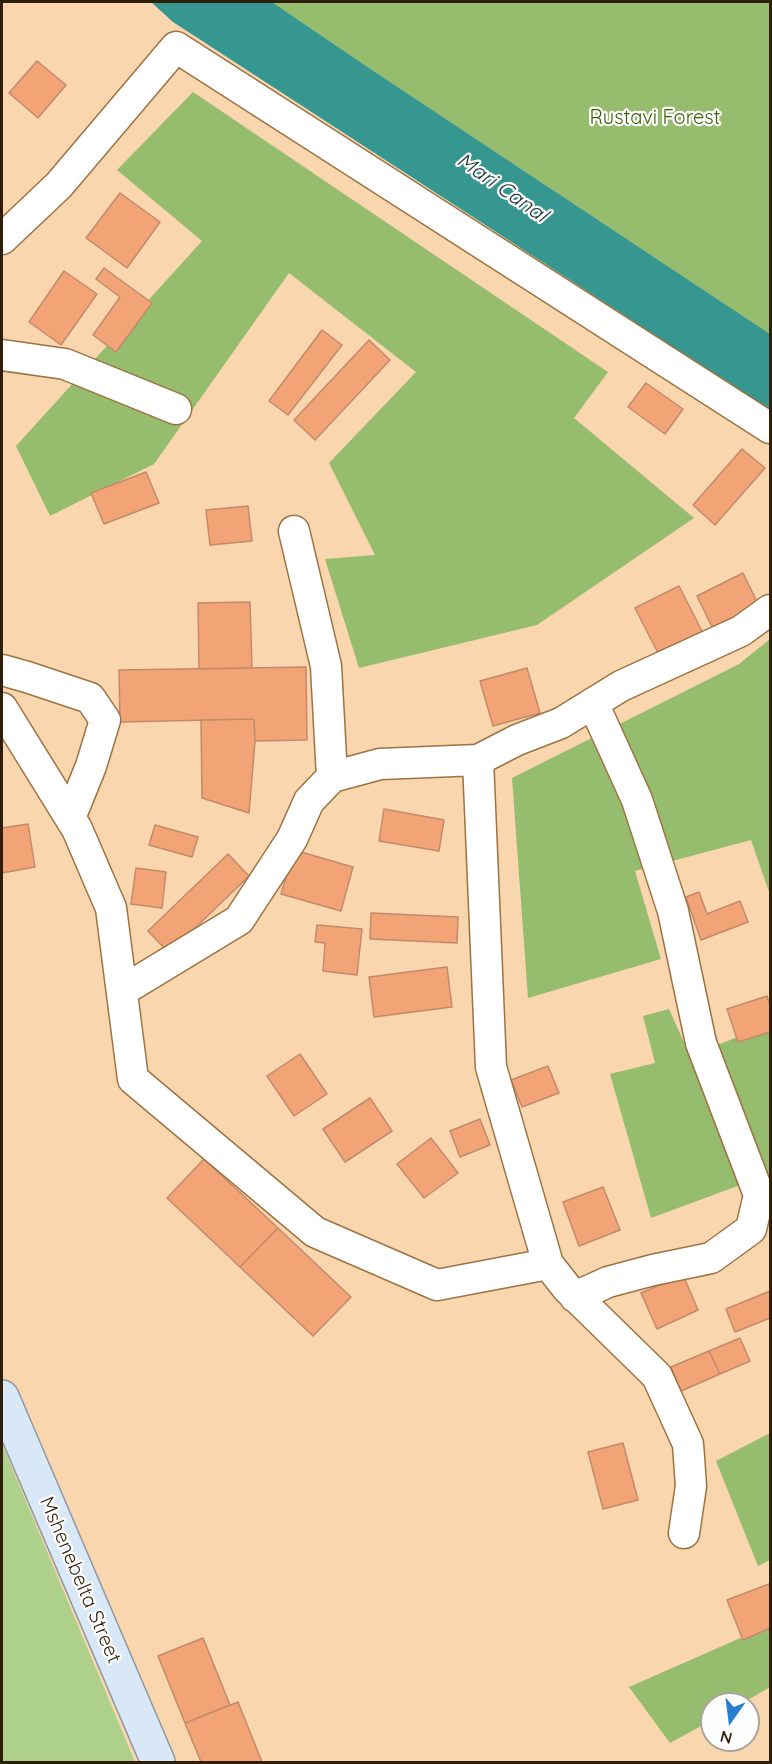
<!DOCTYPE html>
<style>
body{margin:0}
#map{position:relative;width:772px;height:1764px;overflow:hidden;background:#fad6ae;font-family:Quicksand,sans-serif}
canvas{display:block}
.frame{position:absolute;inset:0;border:3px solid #2f1f0a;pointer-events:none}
.north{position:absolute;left:700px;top:1692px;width:60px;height:60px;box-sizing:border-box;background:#fefefe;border:2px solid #aba59c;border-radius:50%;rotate:194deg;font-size:16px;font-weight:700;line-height:24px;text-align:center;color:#2f1f0a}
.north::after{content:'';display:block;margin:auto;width:21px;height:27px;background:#287fcd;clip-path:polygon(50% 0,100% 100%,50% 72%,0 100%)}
</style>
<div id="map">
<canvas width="772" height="1764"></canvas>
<div class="frame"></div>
<div class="north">N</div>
</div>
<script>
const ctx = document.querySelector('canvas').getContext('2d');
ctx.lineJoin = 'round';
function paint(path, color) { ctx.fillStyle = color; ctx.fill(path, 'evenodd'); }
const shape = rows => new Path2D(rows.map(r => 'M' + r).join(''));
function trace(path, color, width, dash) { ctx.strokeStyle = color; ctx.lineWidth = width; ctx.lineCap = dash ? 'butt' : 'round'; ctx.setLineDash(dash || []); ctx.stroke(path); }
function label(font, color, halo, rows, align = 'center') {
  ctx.font = font + ' Quicksand,sans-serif'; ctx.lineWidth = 4.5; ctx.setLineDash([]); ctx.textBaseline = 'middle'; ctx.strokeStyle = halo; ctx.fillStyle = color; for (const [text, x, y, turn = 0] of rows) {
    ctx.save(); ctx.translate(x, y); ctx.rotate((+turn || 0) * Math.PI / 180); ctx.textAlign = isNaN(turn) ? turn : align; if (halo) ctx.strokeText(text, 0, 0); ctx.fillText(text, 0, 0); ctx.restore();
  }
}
const green = shape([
 [2,1444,135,1762,2,1762]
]);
const forest = shape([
 [272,2,770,2,770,334,372,70],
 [193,92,608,372,574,418,694,518,537,625,359,668,325,559,375,555,329,463,416,372,289,273,154,464,50,516,16,446,202,241,117,170],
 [770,639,770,895,751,840,635,871,661,959,528,998,512,778,739,664],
 [669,1009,690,1056,770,1024,770,1174,651,1218,610,1074,655,1063,643,1016],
 [770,1433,770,1560,758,1566,716,1461],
 [770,1625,770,1687,741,1704,712,1704,712,1720,670,1743,629,1687]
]);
const water = shape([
 [151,2,272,2,372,70,770,334,770,410,173,22]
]);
const building = shape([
 [37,61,66,85,38,118,9,93,37,61],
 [120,193,160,222,127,268,86,238,120,193],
 [104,268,152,303,116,352,93,335,120,297,96,279,104,268],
 [64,271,97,294,61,345,29,322,64,271],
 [322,330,342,345,288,415,269,401,322,330],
 [369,340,390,360,315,440,294,420,369,340],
 [646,383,683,409,665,434,628,407,646,383],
 [742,449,765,468,715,525,693,505,742,449],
 [146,472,159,503,104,524,91,493,146,472],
 [248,506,252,541,210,545,206,510,248,506],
 [743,573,759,606,713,629,697,596,743,573],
 [679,586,704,635,660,657,635,608,679,586],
 [250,602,252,668,199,669,198,603,250,602],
 [306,667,307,740,255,741,254,719,120,722,119,670,306,667],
 [527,668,540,713,493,726,480,681,527,668],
 [254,719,255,741,249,813,202,798,201,720,254,719],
 [384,809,444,820,439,851,379,841,384,809],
 [28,824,35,867,2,873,2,828,28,824],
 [155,825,198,837,192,857,149,845,155,825],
 [294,850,353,867,341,911,281,894,294,850],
 [228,854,249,876,169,953,148,931,228,854],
 [136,868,166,872,162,908,131,904,136,868],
 [699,892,707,914,740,901,748,922,701,940,686,897,699,892],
 [371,913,458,917,457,943,370,939,371,913],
 [317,925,362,929,357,975,323,971,325,943,315,942,317,925],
 [447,967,452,1007,374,1017,369,977,447,967],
 [767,996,770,1006,770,1032,738,1042,727,1009,767,996],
 [300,1054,327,1094,294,1116,267,1076,300,1054],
 [548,1066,559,1093,522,1107,511,1080,548,1066],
 [370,1098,392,1131,345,1162,323,1129,370,1098],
 [480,1119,490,1145,460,1157,450,1131,480,1119],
 [431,1138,458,1173,424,1198,397,1164,431,1138],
 [204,1159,278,1228,240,1267,167,1198,204,1159],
 [603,1187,620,1230,579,1246,563,1202,603,1187],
 [278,1228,351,1297,313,1336,240,1267,278,1228],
 [683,1275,698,1310,657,1329,641,1293,683,1275],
 [770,1291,770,1318,735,1332,726,1309,770,1291],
 [740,1338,750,1361,720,1374,709,1351,740,1338],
 [709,1351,720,1374,681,1391,671,1367,709,1351],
 [623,1443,638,1500,603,1509,588,1452,623,1443],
 [769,1584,770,1587,770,1628,743,1640,727,1600,769,1584],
 [203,1638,230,1705,185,1723,158,1656,203,1638],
 [238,1702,262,1762,201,1762,185,1723,238,1702]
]);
const minor = shape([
 [2,239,59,185,176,47,770,428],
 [2,355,65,364,176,409],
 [294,531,326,666,332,777],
 [2,670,27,677,90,698,105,720,91,766,70,818],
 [2,708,77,829,111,908,133,1079,315,1232,437,1285,548,1264,491,1067,478,760,380,764,332,777,309,801,292,839,239,920,122,991],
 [478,760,517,740,561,723,621,686,741,631,770,610],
 [548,1264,567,1288,657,1376,688,1444,691,1486,684,1533],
 [575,1297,608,1282,653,1270,711,1258,751,1229,759,1195,701,1043,673,911,637,800,593,703]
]);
const major = shape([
 [2,1397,158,1762]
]);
const parkNames = [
 ["Rustavi Forest",655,118]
];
const streetNames = [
 ["Mshenebelta Street",80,1580,67]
];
const waterNames = [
 ["Mari Canal",502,188,35]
];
paint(green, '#add08a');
paint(forest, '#96bc6e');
paint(water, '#369791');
paint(building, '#f3a477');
trace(building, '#c28a6a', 1.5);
trace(minor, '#9c7343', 33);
trace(major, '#8d97a1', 36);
trace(minor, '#fff', 30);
trace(major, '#d9e8f7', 33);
label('20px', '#3c5d06', '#fefefe', parkNames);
label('20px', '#2f1f0a', '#fefefe', streetNames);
label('italic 21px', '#1d3331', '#fefefe', waterNames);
</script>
